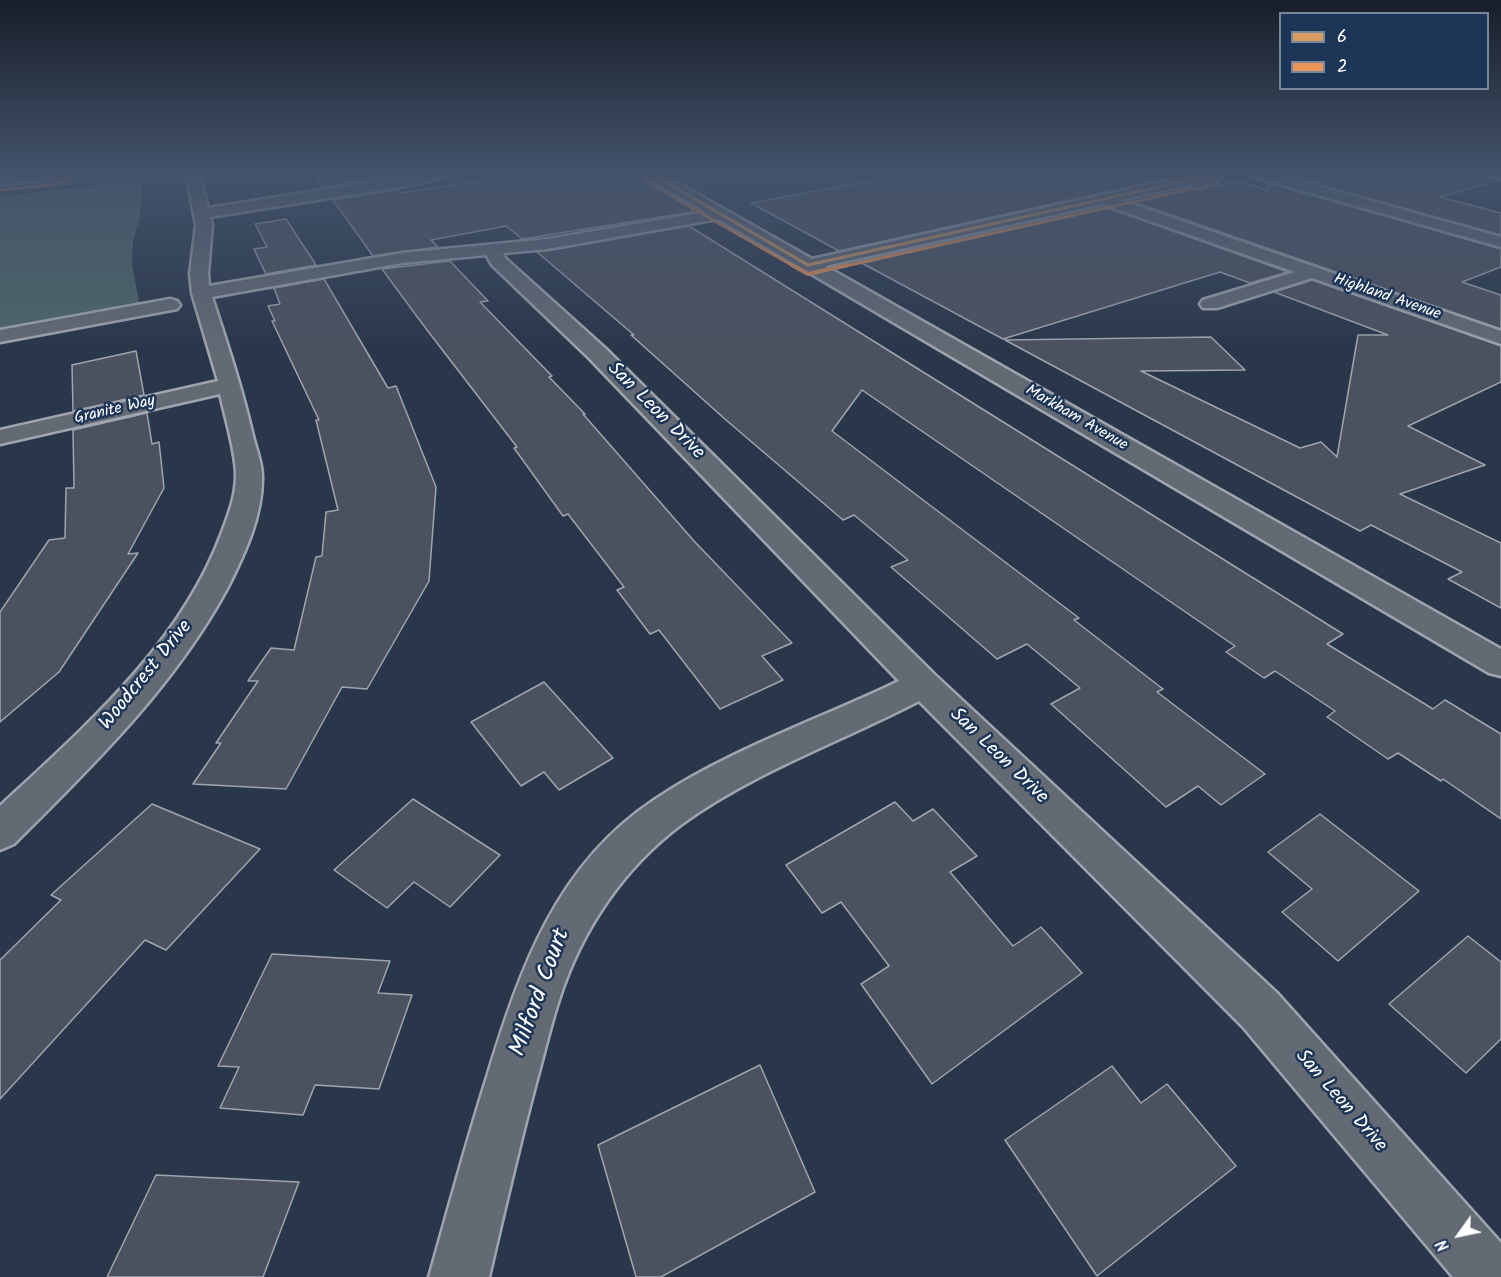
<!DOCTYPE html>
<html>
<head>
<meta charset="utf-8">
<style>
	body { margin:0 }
	#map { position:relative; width:1501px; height:1277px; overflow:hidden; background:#2a374a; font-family:Kalam,sans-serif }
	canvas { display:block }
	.legend { position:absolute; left:1279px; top:12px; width:210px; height:78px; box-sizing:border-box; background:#1d3557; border:2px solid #77869a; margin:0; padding:8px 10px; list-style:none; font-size:18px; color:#fff }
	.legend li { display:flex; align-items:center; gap:12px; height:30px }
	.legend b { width:30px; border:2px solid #77869a }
	.north { position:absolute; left:1429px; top:1205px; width:60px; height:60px; -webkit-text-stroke:4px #1d3557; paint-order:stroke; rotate:237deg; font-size:16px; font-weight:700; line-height:24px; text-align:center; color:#fff }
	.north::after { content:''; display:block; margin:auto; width:21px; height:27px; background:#fff; clip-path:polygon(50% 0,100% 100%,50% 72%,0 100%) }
</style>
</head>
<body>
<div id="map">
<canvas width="1501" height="1277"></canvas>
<ul class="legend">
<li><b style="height:8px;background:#d99c60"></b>6</li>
<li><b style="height:8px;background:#ea9459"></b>2</li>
</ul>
<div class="north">N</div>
</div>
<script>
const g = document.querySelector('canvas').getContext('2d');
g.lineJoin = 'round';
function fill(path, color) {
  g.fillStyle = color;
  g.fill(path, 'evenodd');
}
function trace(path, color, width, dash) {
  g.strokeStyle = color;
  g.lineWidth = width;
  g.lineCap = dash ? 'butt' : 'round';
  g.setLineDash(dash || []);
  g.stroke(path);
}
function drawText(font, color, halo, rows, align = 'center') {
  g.font = font + ' Kalam,sans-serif';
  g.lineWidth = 5;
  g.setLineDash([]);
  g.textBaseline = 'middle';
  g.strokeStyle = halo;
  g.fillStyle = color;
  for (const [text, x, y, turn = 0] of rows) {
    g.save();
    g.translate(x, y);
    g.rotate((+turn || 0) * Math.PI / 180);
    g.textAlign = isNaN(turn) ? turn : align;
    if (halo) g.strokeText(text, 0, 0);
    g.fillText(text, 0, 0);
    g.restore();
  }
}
fill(new Path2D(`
	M669,174h344l-252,51z`), '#30405f');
fill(new Path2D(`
	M142,179l-2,39 -7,23 -1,23 8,43 -140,26v-136z`), '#4d6768');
const building = new Path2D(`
	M314,174h67l4,4 -61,9z
	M524,174h119l3,5 45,27 1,6 -170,27 -16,-13 -75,14 7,7 -65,9 -40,-56 64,-10 3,3z
	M909,174h238l18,5 -326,72 -88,-48z
	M1281,174h206l2,9 -49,14 61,16v22z
	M1237,181l30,9 1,-7 233,66v18l-39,15 39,13v34l-373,-129 61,-13 11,3z
	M1102,206l186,66 -38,11 -30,-11 -217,67 -145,-78z
	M286,219l30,46 -50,9 -12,-25 13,-2 -12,-23z
	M689,226l654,408 -16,10 106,65 12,-9 56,34v85l-58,-40 -2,2 -43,-28 -10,6 -61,-42 8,-6 -60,-40 -11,7 -38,-26 9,-6 -373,-256 -30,41 247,187 -5,2 89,69 -6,3 108,82 -44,31 -23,-19 -32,21 -115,-103 29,-16 -53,-44 -30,15 -106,-92 17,-7 -54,-45 -11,5 -117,-100 -95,-85h3l-97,-83z
	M450,261l38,40 -8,1 72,74 -3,1 36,37h-2l111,127 98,102 -30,13 21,24 -63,29 -61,-79 -9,4 -33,-44 7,-3 -56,-73 -5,2 -49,-68 3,-1 -93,-121 -42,-57z
	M324,279l64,109 8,-2 40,101 -7,94 -62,108 -25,-2 -56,102 -93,-5 28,-41h-5l42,-62h-10l23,-33 23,2 22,-93 6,-1 4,-44 12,-2 -22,-90h3l-47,-99h3l-7,-15 12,-2 -6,-16z
	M1312,280l189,66v36l-93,44 77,39 -85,29 101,49v65l-53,-29 14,-7 -91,-47 -11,6 -355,-191 206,-3 34,33 -104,1 159,77 21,-6 16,15 21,-122h30l-114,-43z
	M136,351l8,44 -71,16 -1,-46z
	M147,413l5,31 7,-2 5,46 -36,66 10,-1 -79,119 -59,50v-110l49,-72 16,-2 1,-50h8l-1,-58z
	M544,682l69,76 -54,32 -15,-18 -23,14 -50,-64z
	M413,799l87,56 -50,52 -36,-25 -27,26 -53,-38z
	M895,802l18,19 20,-12 44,47 -27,16 63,74 28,-19 41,46 -150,111 -71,-100 28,-18 -48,-64 -19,11 -36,-48z
	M152,804l108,45 -94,101 -21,-10 -145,159v-139l61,-60 -10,-5z
	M1320,814l99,77 -81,70 -56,-49 30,-23 -44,-37z
	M1468,936l33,26v77l-35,34 -77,-69z
	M272,954l118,7 -12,32 34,2 -33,94 -64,-4 -12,30 -83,-7 19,-41 -21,-1z
	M760,1065l55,127 -154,85h-25l-38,-132z
	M1112,1066l29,37 26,-19 69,82 -139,110 -92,-136z
	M156,1175l143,7 -36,95h-156z`);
fill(building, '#4c515f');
trace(building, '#9fa5ae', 1.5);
const minor = new Path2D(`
	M30,174h45l-7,4 -68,7v-8z
	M186,174h14l8,34 215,-34h20l-2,3 -23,7 -208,33 2,8 -4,49 1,12 193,-33 146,-14 158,-27 -59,-35 -2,-3h17l150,85 387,-85h24l-2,3 -101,23 381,131v13l-189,-66 -95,30h-14l-3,-4 3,-4 92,-28 -193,-68 -277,62 676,383v27l-12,-3 -771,-454 -170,30 -45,4 2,5 100,90 330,327 342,318 224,250v34h-48l-210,-250 -324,-326c-79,41 -165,71 -237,123 -59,44 -101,107 -123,176 -9,27 -15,55 -23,83 -17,64 -32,129 -47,194h-60c19,-67 37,-134 58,-200 33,-108 69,-212 167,-277 76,-51 164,-80 245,-119l-310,-323 -97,-93 -6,-10 -84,8 -190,34c15,46 30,91 41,139 3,12 9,27 9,40 1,39 -17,77 -34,111 -54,100 -135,178 -214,257l-14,6v-44c85,-79 181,-162 222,-274 7,-18 14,-37 14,-57 0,-23 -11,-58 -16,-81l-220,50v-14l218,-49 -26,-88 -2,-19 6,-49z
	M1253,174h21l227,63v10l-246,-70z
	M1489,174h12v5l-10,-2z
	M170,299l7,2 3,4 -3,4 -177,33v-12z`);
trace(minor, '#9fa5ae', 5);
trace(new Path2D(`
	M96,179l39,-5`), '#6a727c', 1.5, [3, 2]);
fill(minor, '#636a74');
trace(new Path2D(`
	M652,174l156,91
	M808,265l408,-91`), '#d99c60', 3);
trace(new Path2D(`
	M647,182l148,85
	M1,190l68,-7
	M841,267l377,-84`), '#ea9459', 3);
trace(new Path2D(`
	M792,265l16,9 40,-9`), '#ea9459', 4);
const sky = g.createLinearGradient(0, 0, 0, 352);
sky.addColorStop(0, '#171e29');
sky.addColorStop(0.49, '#44536b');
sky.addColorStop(1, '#44536b00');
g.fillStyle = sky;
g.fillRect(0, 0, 1501, 352);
drawText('16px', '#fff', '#1d3557', [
	["Highland Avenue",1387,298,19],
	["Granite Way",115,411,-13],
	["Markham Avenue",1076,419,30]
]);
drawText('20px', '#fff', '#1d3557', [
	["San Leon Drive",655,412,45],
	["Woodcrest Drive",147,676,-51],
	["San Leon Drive",998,757,44],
	["San Leon Drive",1340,1102,49]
]);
drawText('24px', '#fff', '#1d3557', [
	["Milford Court",542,993,-70]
]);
</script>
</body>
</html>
